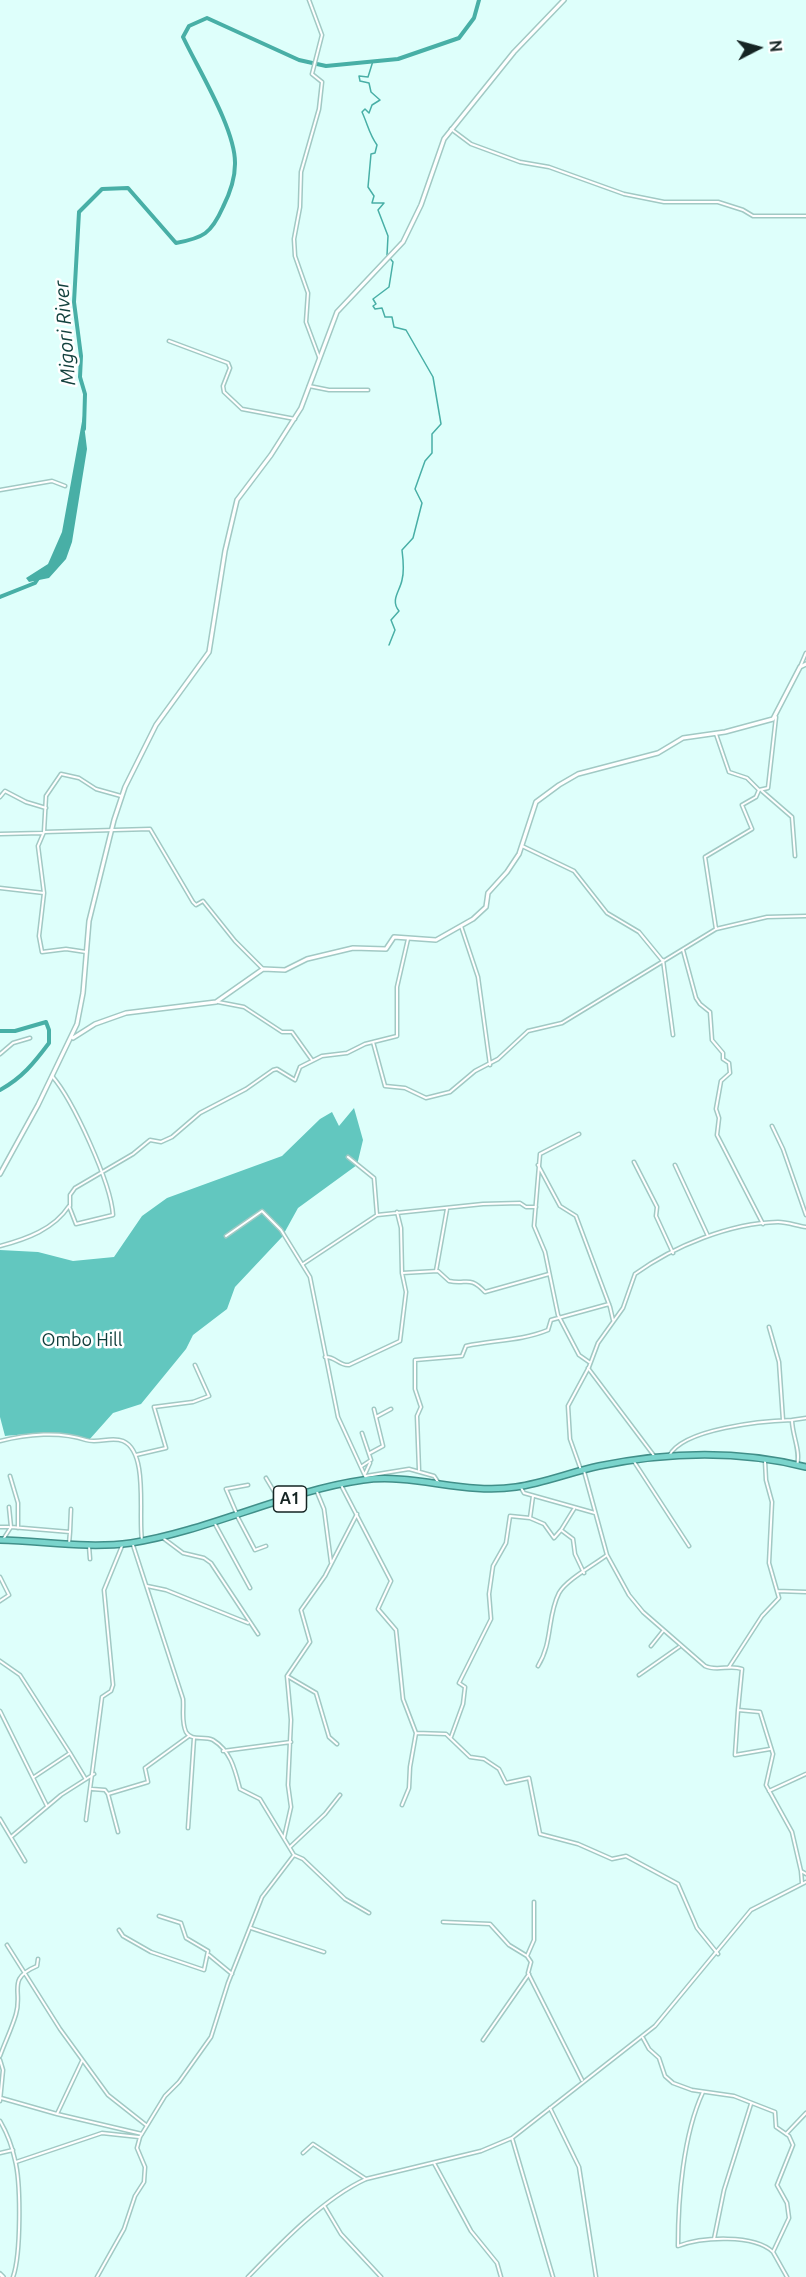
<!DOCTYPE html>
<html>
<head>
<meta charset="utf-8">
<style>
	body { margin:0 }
	#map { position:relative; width:806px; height:2277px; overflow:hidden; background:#defffb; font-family:Ubuntu,sans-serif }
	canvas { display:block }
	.north { position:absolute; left:728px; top:18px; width:60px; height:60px; -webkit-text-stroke:4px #fff; paint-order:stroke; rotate:84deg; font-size:16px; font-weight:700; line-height:24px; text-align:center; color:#152423 }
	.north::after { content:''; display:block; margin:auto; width:21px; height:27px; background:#152423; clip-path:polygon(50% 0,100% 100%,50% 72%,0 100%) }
</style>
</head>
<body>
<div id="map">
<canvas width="806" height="2277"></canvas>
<div class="north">N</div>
</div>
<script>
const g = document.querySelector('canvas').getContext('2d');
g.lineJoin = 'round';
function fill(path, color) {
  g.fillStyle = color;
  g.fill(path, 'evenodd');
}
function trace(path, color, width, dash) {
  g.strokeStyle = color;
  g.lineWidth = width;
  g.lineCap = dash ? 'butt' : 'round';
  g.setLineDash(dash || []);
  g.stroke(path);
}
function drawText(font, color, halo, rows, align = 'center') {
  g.font = font + ' Ubuntu,sans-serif';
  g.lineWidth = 5;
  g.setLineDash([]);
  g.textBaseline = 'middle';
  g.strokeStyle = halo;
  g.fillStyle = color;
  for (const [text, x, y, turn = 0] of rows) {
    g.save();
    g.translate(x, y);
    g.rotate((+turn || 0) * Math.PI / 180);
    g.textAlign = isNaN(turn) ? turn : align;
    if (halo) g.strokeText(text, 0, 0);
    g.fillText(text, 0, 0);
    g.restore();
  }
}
fill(new Path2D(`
	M354,1108l9,32 -6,25 -59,43 -16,29 -47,50 -8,22 -34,26 -7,14 -45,55 -28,9 -24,27c-21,-9 -61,-6 -84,-4l-5,-19v-167l38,2 35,9 41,-4 28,-41 25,-18 115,-42 38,-37 12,-7 7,14z`), '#62c7bf');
fill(new Path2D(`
	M83,416l4,33 -15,93 -6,17 -17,19 -20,4 -3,-4 22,-14 14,-32z`), '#48afa6');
trace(new Path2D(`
	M373,61l-5,16 -9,-1 1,5 9,2 2,9 9,8 -8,5 -3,8 -4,-4 -3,3c6,13 7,22 15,33l-2,8 -4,1 -3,33 6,9 -2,7h12l-6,7 10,26 -1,19 6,7 -4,25 -16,12 3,5 -3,2 2,3 7,-1 3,9h7l2,10 12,3 27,47 8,47 -9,10v19l-7,8 -10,28 7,14 -9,35 -11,12c1,8 2,23 0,30 -2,11 -12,20 -3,31l-8,9 4,10 -6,15`), '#48afa6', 1.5);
trace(new Path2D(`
	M84,429l1,-35 -5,-17 1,-21 -7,-54 5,-90 23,-23 26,-1 48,55c27,-5 35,-9 47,-36 7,-14 12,-28 12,-43 1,-34 -37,-95 -52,-127l6,-11 18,-8 92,42 27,6 72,-7 61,-21 15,-20 5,-18
	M0,597l35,-14 4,-6
	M0,1031h15l31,-9 3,8v13c-15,20 -27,35 -49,47`), '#48afa6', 4);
const minor = new Path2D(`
	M309,0l13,35 -10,39 10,8 -3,27 -18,63 -1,35 -6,32 1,17 13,37 -2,29 13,35
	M451,129l20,15 49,18 29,5 75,27 40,8h54l25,8 10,6h53
	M169,341l59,22 2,5 -7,18 1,6 18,17 53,10
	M309,386l20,4h39
	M0,490l52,-9 13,5
	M800,667l6,-14
	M716,734l13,38 18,6 12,12
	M762,791l30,26 3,39
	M0,797l5,-6 21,11 20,6
	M44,832l106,-3 43,73 3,3 7,-4 32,40 28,28
	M0,834l42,-1
	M522,846l52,25 33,42 32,19 23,28
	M0,888l44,5 -5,43 3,16 24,-3 20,3
	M44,893l-6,-47 6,-14 2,-36 15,-22 18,4 17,11 25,7
	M461,926l17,51 12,88
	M716,929l51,-12 39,-1
	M683,950l13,48 4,6 10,8 2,28 11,13v6l6,4 1,10 -9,8 -5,28 3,9 -2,17 46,89
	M663,960l10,75
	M218,1002l26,5 38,25h10l20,28
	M373,1042l12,44 20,2 21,10 24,-6 25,-21 23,-12 30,-28 34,-8 154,-94 -11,-72 47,-28 -10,-24 14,-8 3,-7 9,-2 8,-71
	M0,1054l13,-11 17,-5
	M772,1126l11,23 23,66
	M579,1134l-39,20 -6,72 11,26 13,63 21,40 10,7
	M634,1162l23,45 -1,9 17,37
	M538,1165l22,41 16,10 34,91 3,13
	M675,1165l33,71
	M70,1206v-11l5,-7 58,-34 17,-14 11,2 11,-5 28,-24 46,-24 27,-19 4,-1 18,11 5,-13 22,-11 25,-3 18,-9 32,-8v-49l11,-48
	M397,1212l4,16 1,45 36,-2 11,10c18,4 20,-6 36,11l64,-18
	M377,1215l106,-11 37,-1 6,4h10
	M226,1236l36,-25 19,19 29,47 28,140 28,61
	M0,1246c27,-7 54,-17 69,-40l7,18 37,-9c-2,-32 -40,-115 -61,-139
	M303,1264l74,-49 -3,-37 -26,-21
	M436,1271l11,-62
	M769,1327l10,35 4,58
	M325,1357c10,-1 14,9 24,8l51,-24 6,-49 -4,-19
	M588,1368l67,89
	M376,1417l15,-8
	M0,1441c27,-7 60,-10 86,-1 12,4 25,-4 37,1 26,11 15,75 19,99
	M370,1453l13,-7 -9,-37
	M136,1455l30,-7 -12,-41 39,-5 16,-6 -14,-31
	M669,1456c14,-28 95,-35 123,-36
	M633,1460l56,86
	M797,1465c4,-14 -5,-30 -5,-45l14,-2
	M362,1466l9,-6 -9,-27
	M419,1470l-2,-54 4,-9 -6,-18v-29l47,-4 4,-10c28,-6 55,-5 82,-16l3,-10 58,-16
	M581,1470l-11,-31 -2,-33 21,-39 9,-24 25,-35 12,-34c39,-28 95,-51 143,-52 10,0 19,4 28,5
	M584,1471l23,84 22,40 14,17 62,54c12,6 25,-2 37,3l-4,41 22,2 13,42 -7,31 26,47 9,39 5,3
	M365,1474l5,-11
	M10,1476l8,27v25
	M366,1476l43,-7 25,7 4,6
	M266,1478l9,15v8
	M341,1485l50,96 -13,28 18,21 7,69 13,34 -6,34 -1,21 -7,17
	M520,1486l4,7 71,20
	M317,1492l7,17 7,53
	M236,1512l-10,-23 22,-4
	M236,1514l19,36 11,-4
	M530,1518l14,6 10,14 7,-8 12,9 2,15 9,19
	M215,1524l35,64
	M0,1527h9
	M11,1527l59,5 1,-23
	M561,1530l13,-21
	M4,1538l7,-11 -2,-20
	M163,1538l20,15 21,5 7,5 47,71
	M69,1544l1,-12
	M89,1546l1,13
	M0,1577l9,18 -9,6
	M147,1586l19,4 82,33
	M777,1591l29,1
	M651,1646l12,-15
	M0,1661l20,14 50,78
	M538,1666c15,-24 9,-50 21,-73 7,-13 35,-28 48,-38
	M729,1667l33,-51 17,-18 -10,-35 3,-61 -6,-22 -1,-19
	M639,1675l40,-28
	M287,1676l29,17 13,44 8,7
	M738,1710l-3,45 35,-6
	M0,1711l47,95
	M416,1733l30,1 24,23 14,2 15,10 7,14 23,-5 11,56 38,10 34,15 14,-3 52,28 19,44 21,26
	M451,1737l12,-33 2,-17 -6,-4 32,-64 -2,-25 4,-28 13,-23 4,-27 20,2 3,-22
	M223,1751l68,-9
	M34,1777l36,-24 15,25
	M92,1789l13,1 3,4 40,-12 -3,-14 44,-32
	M769,1791l37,-17
	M108,1794l10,38
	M0,1819l25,42
	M86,1820l16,-123 9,-6 2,-6 -9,-95 18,-44
	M188,1828l6,-90
	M11,1837l50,-42 33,-21
	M284,1838l7,-31 -3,-22 3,-65 -4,-44 23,-34 -9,-32 24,-34 32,-62
	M290,1847l35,-33 15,-19
	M294,1855l9,4 42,40 24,14
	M801,1871l1,12
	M534,1902v38l-7,16 4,6 -3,11 54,107
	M443,1922l47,2 19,21 18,11
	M251,1928l73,24
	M119,1930l4,6 28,16 53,18 4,-19 -22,-13 -5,-15 -22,-7
	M7,1945l53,84 48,66 38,30
	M209,1955l23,19
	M643,2038l6,11 10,9 6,18 8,7 19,7 42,6 41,16 1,15 13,9 4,9 -16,40 10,18 2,15 -16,34 14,25
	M483,2040l46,-66
	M0,2056c5,-14 12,-28 16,-42 7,-23 -10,-35 21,-48l1,-7
	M0,2060l3,10 -3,31
	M703,2092c-20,43 -25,107 -25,154 24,-9 76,-12 95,6
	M1,2098l56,16 25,-53
	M550,2108l29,59 17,110
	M57,2114l85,20
	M0,2121c7,12 12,25 15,39 6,23 6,95 -2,117
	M786,2134l20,-21
	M512,2138l41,139
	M0,2153l13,-3
	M303,2153l10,-9 53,35
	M16,2162l86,-29 37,4
	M434,2163l37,68 26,32 4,14
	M325,2207l16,27 40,43
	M714,2239l10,-49 27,-86
	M97,2277l27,-48 11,-33 9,-14 1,-15 -8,-19 3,-11 25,-41 14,-14 32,-45 17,-54 34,-86 32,-42 -34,-56 -20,-10c-5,-19 -9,-38 -27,-49 -9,-5 -21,2 -27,-8 -5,-11 -2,-22 -3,-33l-51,-157
	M248,2277c32,-33 76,-79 118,-98l115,-28 31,-13 143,-112 96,-116 55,-28`);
const tertiary = new Path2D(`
	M73,1038l22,-14 31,-11 90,-11 47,-33 22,1 22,-11 46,-11 33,1 8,-12 42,3 37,-21 13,-12 2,-14 19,-21 12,-18 17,-52 23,-17 19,-11 80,-21 25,-15 42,-6 48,-13 27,-52 6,-3
	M0,1174l38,-69 39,-81 6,-31 6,-72 25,-101 11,-33 31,-62 53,-73 16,-101 12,-51 34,-45 30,-47 36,-96 66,-70 18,-37 23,-66 70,-87 50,-52
	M0,2274l3,3`);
const trunk = new Path2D(`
	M0,1540c44,1 87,9 131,3 77,-12 155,-52 232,-63 51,-7 101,15 153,7 28,-4 55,-15 83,-21 68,-14 140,-16 207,1`);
trace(minor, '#a1c9c4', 5);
trace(tertiary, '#a1c9c4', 6);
trace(trunk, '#418f89', 8);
trace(minor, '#fff', 2);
trace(tertiary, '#fff', 3);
trace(trunk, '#7ad4cc', 5);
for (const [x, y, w] of [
	[290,1499,33]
]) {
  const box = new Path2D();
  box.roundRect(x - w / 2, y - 13, w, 26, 4.5);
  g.fillStyle = '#fff';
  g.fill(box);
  trace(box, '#152423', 1.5);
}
drawText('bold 16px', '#152423', null, [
	["A1",290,1499]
]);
drawText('18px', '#0f3e3b', '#fff', [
	["Ombo Hill",82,1340]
]);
drawText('italic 20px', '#13423e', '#fff', [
	["Migori River",65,333,-94]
]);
</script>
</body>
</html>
